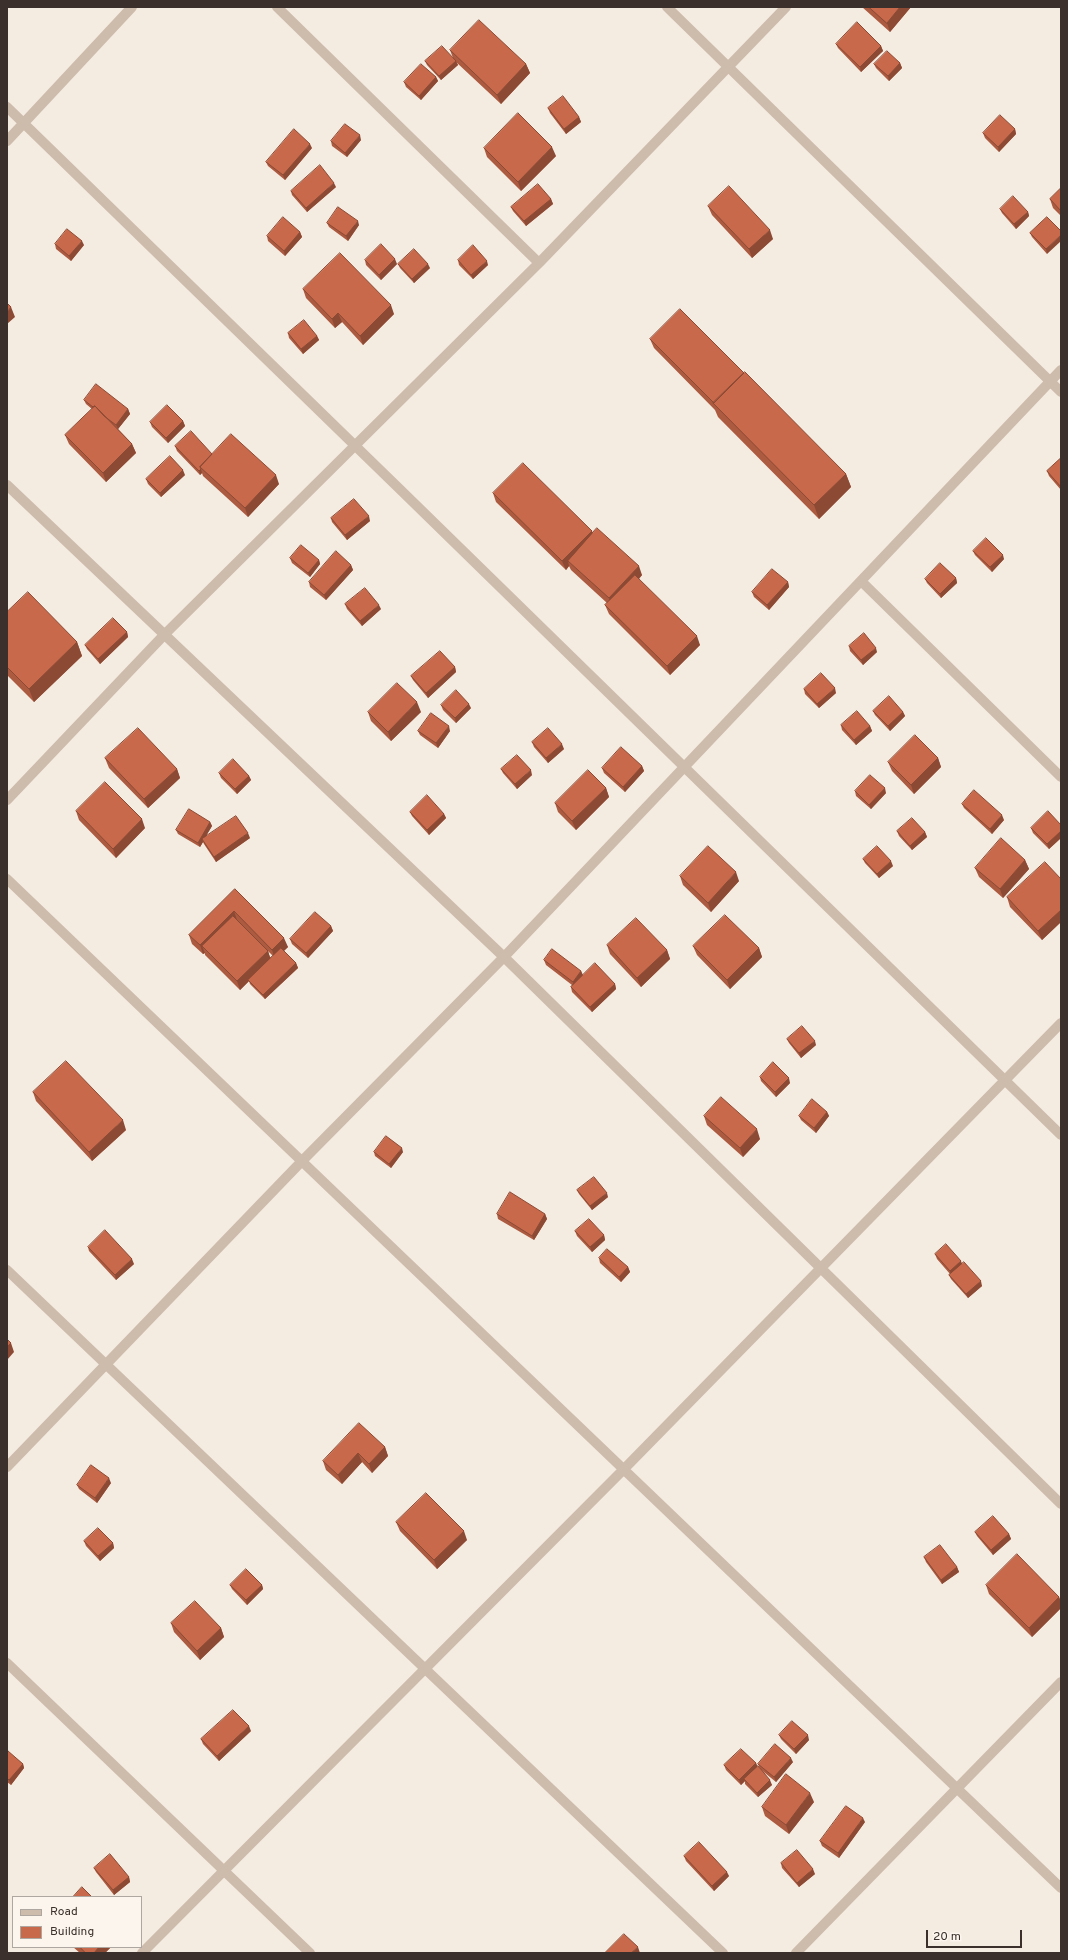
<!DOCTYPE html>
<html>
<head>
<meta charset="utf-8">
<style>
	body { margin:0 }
	#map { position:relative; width:1068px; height:1960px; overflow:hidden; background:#f4ebe1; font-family:Overpass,sans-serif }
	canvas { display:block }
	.frame { position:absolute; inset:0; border:8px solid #3b302b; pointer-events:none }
	.legend { position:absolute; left:12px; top:1896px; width:130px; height:52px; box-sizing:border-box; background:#fbf5ee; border:1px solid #aea6a0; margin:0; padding:5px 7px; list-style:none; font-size:12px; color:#3b302b }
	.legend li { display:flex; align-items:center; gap:8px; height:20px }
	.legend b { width:20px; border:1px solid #aea6a0 }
	.scale { position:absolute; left:926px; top:1930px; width:96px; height:18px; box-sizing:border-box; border:2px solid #3b302b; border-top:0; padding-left:5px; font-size:12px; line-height:14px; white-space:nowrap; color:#3b302b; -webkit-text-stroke:3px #fbf5ee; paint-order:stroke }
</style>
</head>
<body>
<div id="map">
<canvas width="1068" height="1960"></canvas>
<div class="frame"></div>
<ul class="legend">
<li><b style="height:5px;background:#cdbbac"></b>Road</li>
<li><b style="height:11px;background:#c8694b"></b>Building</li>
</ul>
<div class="scale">20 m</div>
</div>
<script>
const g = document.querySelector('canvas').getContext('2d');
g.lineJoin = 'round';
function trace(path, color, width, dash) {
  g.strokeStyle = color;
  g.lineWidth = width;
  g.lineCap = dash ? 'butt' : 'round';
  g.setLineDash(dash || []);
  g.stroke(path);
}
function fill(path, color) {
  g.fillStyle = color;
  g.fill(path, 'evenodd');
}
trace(new Path2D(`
	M277,7l262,256 247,-256
	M667,7l394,385
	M7,107c351,343 705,683 1054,1028
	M7,141l125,-134
	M7,485l497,472 557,547
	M861,581l200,196
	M7,800l157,-165 375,-372
	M7,879l1054,1009
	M7,1270l716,683
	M7,1467l295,-306 202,-204 557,-587
	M7,1663l303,290
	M142,1953l482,-484 437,-446
	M796,1953l265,-271`), '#cdbbac', 10);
fill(new Path2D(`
	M862,7h49l-21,25z
	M836,44l45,2 2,5 -22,21 -23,-24z
	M450,50l76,14 4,9 -29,31 -45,-42 2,3 -17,15 -14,-15 -2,-4 28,-3z
	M900,63l2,5 -13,13 -13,-13 -2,-4z
	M436,77l2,4 -17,19 -15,-13 -2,-5z
	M548,108l31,9 2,5 -15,12 -16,-21z
	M1015,129l1,5 -17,18 -14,-14 -2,-5z
	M361,140l-14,17 -15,-11 -1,-5z
	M312,148l-27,32 -17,-14 -2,-4z
	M484,148l72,8 -35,35 -34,-34z
	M336,187l-29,25 -15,-17 -1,-4z
	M1061,188v28l-8,-8 -3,-9z
	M551,199l2,5 -27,22 -13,-15 -2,-4z
	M708,206l65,33 -21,19 -40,-43z
	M1000,209l28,3 1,4 -13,13 -14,-16z
	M1047,217v37l-15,-17 -2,-4z
	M327,223l32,2 -11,16 -19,-14z
	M300,232l2,5 -17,19 -17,-15 -1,-5z
	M55,244l29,1 -13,16 -15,-12z
	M365,260l32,4 -16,16 -15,-15z
	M458,260l30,5 -15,14 -14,-14z
	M398,264l32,4 -16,15 -14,-15z
	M303,289l91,25 -31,31 -21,-23 -7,6 -29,-30z
	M288,333l29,3 2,4 -16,14 -14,-16z
	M650,339l196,135 5,13 -32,32 -101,-102 -3,-7 -61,-62z
	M84,400l44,9 2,5 -12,15 14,15 4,9 -30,29 -37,-38 -4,-9 27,-26 -6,-5z
	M183,421l2,5 -17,17 -16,-16 -2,-5z
	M175,446l37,8 67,30 -31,33 -45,-41 -1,-3 -2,2 -23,-24z
	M1061,458v32l-12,-14 -2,-5z
	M185,475l-24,22 -13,-13 -2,-5z
	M493,493l100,40 49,42 -3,4 61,66 -30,30 -61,-61 -4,-9 2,-2 -36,-33 -2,-4 -3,4 -70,-68z
	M331,518l39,3 -23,19 -15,-18z
	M973,551l31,8 -12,13 -17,-17z
	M290,558l29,2 1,4 -10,13 -18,-14z
	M351,565l2,5 -27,30 -16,-13 -1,-5z
	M956,578l1,5 -16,15 -14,-15 -2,-4z
	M788,582l1,5 -20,23 -15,-13 -2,-5z
	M345,604l36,5 -19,17 -15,-17z
	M7,612l70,30 5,14 -48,46 -27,-27z
	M127,632l1,5 -28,27 -13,-15 -2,-4z
	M849,646l28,6 -14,13 -13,-14z
	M455,667l1,5 -28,26 -15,-18 -2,-4z
	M804,689l32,4 -17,15 -14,-14z
	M441,705l30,3 -15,15 -13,-13z
	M873,711l30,1 2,4 -15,15 -15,-16z
	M368,712h53l-30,29 -20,-20z
	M841,725l29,1 2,5 -16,14 -14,-15z
	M418,731h32l-12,17 -18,-13z
	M532,742l32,7 -16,14 -14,-16z
	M105,758l72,11 3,9 -32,30 -39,-40z
	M938,758l3,9 -27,27 -22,-23 -4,-9z
	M642,766l2,5 -19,21 -21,-19 -2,-5z
	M501,769l31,6 -15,14 -14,-16z
	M219,773l30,3 2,4 -14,14 -16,-16z
	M606,788l3,9 -33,33 -18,-18 -3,-9z
	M855,791l31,2 -15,16 -15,-13z
	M962,804l42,16 -12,14 -28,-26z
	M76,811l69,17 -29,30 -37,-38z
	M410,812l34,2 2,4 -17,17 -17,-19z
	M210,822l2,4 -6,10 44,2 -34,24 -12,-18 -1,-2 -3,5 -22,-13 -2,-4z
	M1061,825v13l-12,11 -16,-16 -2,-5z
	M897,831l28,1 2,5 -15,13 -13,-14z
	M863,859l30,7 -14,12 -14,-15z
	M1025,860l4,9 -26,29 -24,-21 -4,-9z
	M680,876l59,5 -28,31 -28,-27z
	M1061,879v43l-19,18 -32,-33 -3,-10z
	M235,889l53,58 -4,4 12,12 2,5 -33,31 -15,-15 -1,-3 -9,9 -35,-35v-2l-2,1 -11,-10 -3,-9zM268,951l5,5 -3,2z
	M331,926l2,5 -25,27 -16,-14 -2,-5z
	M607,945l60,5 3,9 -29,28 -31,-33z
	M693,946l66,2 3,9 -32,32 -33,-34z
	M544,960l37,11 2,4 32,9 1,5 -24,23 -20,-20 -1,-5 1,-2 -26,-20z
	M787,1039l29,6 -15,13 -12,-15z
	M760,1077l30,6 -14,14 -15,-16z
	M33,1092l93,38 -34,31 -56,-60z
	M827,1112l2,4 -13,17 -15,-13 -2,-4z
	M704,1116l56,23 -17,18 -36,-32z
	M374,1152h29l-12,16 -16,-12z
	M577,1190l31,7 -16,13 -13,-16z
	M497,1214h48l2,5 -13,21 -36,-21z
	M575,1231l29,4 1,5 -13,12 -15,-16z
	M88,1247l46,17 -18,16 -27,-29z
	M935,1254l27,10 20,22 -14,12 -17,-19 -2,-4 1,-1 -13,-15z
	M599,1258l29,9 2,5 -9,10 -21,-19z
	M385,1447l3,9 -16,17 -10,-11 -20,22 -16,-14 -3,-9z
	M111,1483l-14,20 -18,-14 -2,-4z
	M396,1522l71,18 -30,29 -37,-38z
	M975,1532l34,2 2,5 -18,16 -16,-19z
	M84,1541l29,2 1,5 -14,13 -14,-15z
	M924,1557l33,10 2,5 -17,12 -16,-22z
	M230,1585h32l1,4 -16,16 -15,-16z
	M986,1585l73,12 2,5v6l-29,29 -43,-43z
	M171,1623l50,5 3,9 -24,23 -26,-28z
	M251,1731l-32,30 -16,-17 -2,-5z
	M779,1735l30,5 -13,14 -15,-15z
	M7,1752l16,12 1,4 -13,17 -4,-3z
	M793,1762l-17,20 -16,-13 -2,-5z
	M756,1763l1,3 15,19 -14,12 -13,-13v-3l-4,4 -15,-15 -2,-5z
	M814,1802l-25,32 -24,-18 -3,-9z
	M865,1822l-26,36 -17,-12 -2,-5z
	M684,1856l45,20 -15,15 -28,-30z
	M781,1863l34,11 -16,13 -17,-19z
	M94,1868l35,9 1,5 -16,13 -18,-23z
	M73,1947h38l-6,6h-25z`), '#ac5a40');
fill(new Path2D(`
	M900,7h11l-21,25 -3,-9z
	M881,46l2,5 -22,21 -1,-5z
	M456,61l2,4 -17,15 -2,-4z
	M900,63l2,5 -13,13 -1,-5z
	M526,64l4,9 -29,31 -4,-9z
	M436,77l2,4 -17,19 -2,-4z
	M579,117l2,5 -15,12 -2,-5z
	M1015,129l1,5 -17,18 -1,-5z
	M360,135l1,5 -14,17 -2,-4z
	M310,144l2,4 -27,32 -2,-5z
	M552,147l4,9 -35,35 -3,-9z
	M334,183l2,4 -29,25 -1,-4z
	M551,199l2,5 -27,22 -2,-5z
	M1028,212l1,4 -13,13 -2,-5z
	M358,221l1,4 -11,16 -2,-5z
	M770,230l3,9 -21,19 -3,-9z
	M300,232l2,5 -17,19 -1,-5z
	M1061,235v6l-14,13 -1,-5z
	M82,241l2,4 -13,16 -2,-5z
	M395,259l2,5 -16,16 -2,-5z
	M487,261l1,4 -15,14 -2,-4z
	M428,264l2,4 -16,15 -2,-4z
	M391,305l3,9 -31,31 -3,-9z
	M11,307l4,10 -8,7v-12z
	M338,313l4,9 -7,6 -3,-9z
	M317,336l2,4 -16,14 -2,-5z
	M128,409l2,5 -12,15 -2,-4z
	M183,421l2,5 -17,17 -2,-5z
	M132,444l4,9 -30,29 -3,-9z
	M201,469l1,4 -2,2 -1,-4z
	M183,470l2,5 -24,22 -1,-4z
	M846,474l5,13 -32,32 -5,-14z
	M276,475l3,9 -31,33 -3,-9z
	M369,516l1,5 -23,19 -2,-5z
	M592,531l3,9 -27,21 1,5 -3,4 -4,-9z
	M1003,555l1,4 -12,13 -2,-5z
	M319,560l1,4 -10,13 -2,-4z
	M351,565l2,5 -27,30 -2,-5z
	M639,566l3,9 -30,33 -3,-10z
	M956,578l1,5 -16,15 -1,-4z
	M788,582l1,5 -20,23 -2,-5z
	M379,605l2,4 -19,17 -2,-5z
	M127,632l1,5 -28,27 -2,-5z
	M697,636l3,9 -30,30 -3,-9z
	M77,642l5,14 -48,46 -5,-13z
	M876,648l1,4 -14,13 -2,-5z
	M455,667l1,5 -28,26 -2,-5z
	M835,688l1,5 -17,15 -2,-4z
	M417,702l4,10 -30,29 -3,-9z
	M469,704l2,4 -15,15 -1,-5z
	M903,712l2,4 -15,15 -2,-5z
	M449,726l1,5 -12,17 -2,-5z
	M870,726l2,5 -16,14 -2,-5z
	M562,744l2,5 -16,14 -2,-5z
	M938,758l3,9 -27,27 -3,-9z
	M642,766l2,5 -19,21 -2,-5z
	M177,769l3,9 -32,30 -4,-9z
	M531,770l1,5 -15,14 -2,-5z
	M249,776l2,4 -14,14 -2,-5z
	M606,788l3,9 -33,33 -4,-9z
	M885,788l1,5 -15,16 -2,-4z
	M444,814l2,4 -17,17 -2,-5z
	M1002,815l2,5 -12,14 -2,-5z
	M142,819l3,9 -29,30 -3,-9z
	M210,822l2,4 -9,15 -1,-2 1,3 -3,5 -2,-4z
	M1061,831v7l-12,11 -2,-5z
	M925,832l2,5 -15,13 -2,-4z
	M248,833l2,5 -34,24 -2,-5z
	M1025,860l4,9 -26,29 -3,-9z
	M891,861l2,5 -14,12 -2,-4z
	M736,872l3,9 -28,31 -3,-9z
	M1061,910v12l-19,18 -4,-9z
	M234,911l3,9 -35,26 3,7 -2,1 -3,-9z
	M331,926l2,5 -25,27 -2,-5z
	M284,938l4,9 -13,12 -3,-9z
	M759,948l3,9 -32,32 -3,-9z
	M667,950l3,9 -29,28 -4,-9z
	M268,951l3,9 -23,20 1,1 -9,9 -3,-9z
	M296,963l2,5 -33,31 -2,-4z
	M581,971l2,5 -9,11 -1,-5z
	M615,984l1,5 -24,23 -2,-5z
	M815,1041l1,4 -15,13 -2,-5z
	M789,1078l1,5 -14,14 -1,-5z
	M827,1112l2,4 -13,17 -2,-5z
	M123,1120l3,10 -34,31 -3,-9z
	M757,1129l3,10 -17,18 -3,-9z
	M402,1148l1,4 -12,16 -2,-4z
	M607,1193l1,4 -16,13 -2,-4z
	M545,1214l2,5 -13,21 -2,-4z
	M604,1235l1,5 -13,12 -2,-5z
	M132,1259l2,5 -18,16 -1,-5z
	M961,1261l2,5 -12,9 -1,-4z
	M628,1267l2,5 -9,10 -2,-5z
	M981,1281l1,5 -14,12 -2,-4z
	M11,1343l3,9 -7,8v-13z
	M385,1447l3,9 -16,17 -3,-9z
	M358,1453l4,9 -20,22 -4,-9z
	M109,1478l2,5 -14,20 -2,-5z
	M464,1531l3,9 -30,29 -3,-9z
	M1009,1534l2,5 -18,16 -2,-5z
	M113,1543l1,5 -14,13 -2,-5z
	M957,1567l2,5 -17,12 -1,-4z
	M262,1585l1,4 -16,16 -1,-5z
	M1059,1597l2,5v6l-29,29 -3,-9z
	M221,1628l3,9 -24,23 -3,-9z
	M249,1726l2,5 -32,30 -2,-5z
	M808,1735l1,5 -13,14 -2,-5z
	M791,1758l2,4 -17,20 -2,-5z
	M756,1763l2,5 -14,11 1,2 -4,4 -2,-5z
	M23,1764l1,4 -13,17 -2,-5z
	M770,1780l2,5 -14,12 -1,-4z
	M810,1793l4,9 -25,32 -3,-9z
	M863,1818l2,4 -26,36 -1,-5z
	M813,1869l2,5 -16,13 -2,-4z
	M727,1872l2,4 -15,15 -2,-5z
	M129,1877l1,5 -16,13 -1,-5z
	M99,1947h12l-6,6h-11z
	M638,1947l2,6h-9z`), '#8c4a34');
const building = new Path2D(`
	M869,7h31l-13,16z
	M479,20l47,44 -29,31 -47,-45z
	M857,22l24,24 -21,21 -24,-23z
	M442,46l14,15 -17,15 -14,-15z
	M887,51l13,12 -12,13 -14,-12z
	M421,64l15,13 -17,19 -15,-14z
	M563,96l16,21 -15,12 -16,-21z
	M518,113l34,34 -34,35 -34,-34z
	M1000,115l15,14 -17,18 -15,-14z
	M345,124l15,11 -15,18 -14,-12z
	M294,129l16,15 -27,31 -17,-13z
	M320,165l14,18 -28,25 -15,-17z
	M538,184l13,15 -27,22 -13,-14z
	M729,186l41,44 -21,19 -41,-43z
	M1061,188v23l-11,-12z
	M1013,196l15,16 -14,12 -14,-15z
	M338,207l20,14 -12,15 -19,-13z
	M283,217l17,15 -16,19 -17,-15z
	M1047,217l14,14v4l-15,14 -16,-16z
	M67,229l15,12 -13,15 -14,-12z
	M381,244l14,15 -16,16 -14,-15z
	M473,245l14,16 -16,14 -13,-15z
	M414,249l14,15 -16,15 -14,-15z
	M340,253l51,52 -31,31 -22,-23 -6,6 -29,-30z
	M7,303l4,4 -4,5z
	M680,309l64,64 -30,30 -64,-64z
	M304,320l13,16 -16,13 -13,-16z
	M745,372l101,102 -32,31 -101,-102z
	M96,384l32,25 -12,16 -12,-9 -9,-10 -2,1 -9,-7z
	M167,405l16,16 -17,17 -16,-16z
	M95,406l37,38 -29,29 -38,-38z
	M191,431l21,23 -12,13 1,2 -2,2 -24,-25z
	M231,434l45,41 -31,33 -45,-41z
	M170,456l13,14 -23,23 -14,-14z
	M1061,458v29l-14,-16z
	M523,463l69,68 -30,30 -69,-68z
	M354,499l15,17 -24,19 -14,-17z
	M597,528l42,38 -30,32 -41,-37z
	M986,538l17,17 -13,12 -17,-16z
	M301,545l18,15 -11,13 -18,-15z
	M336,551l15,14 -27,30 -15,-13z
	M940,563l16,15 -16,16 -15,-15z
	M772,569l16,13 -21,23 -15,-13z
	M635,575l62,61 -30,30 -62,-61z
	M365,588l14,17 -19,16 -15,-17z
	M28,592l49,50 -48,47 -22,-22v-55z
	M113,618l14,14 -29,27 -13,-14z
	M864,633l12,15 -15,12 -12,-14z
	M440,651l15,16 -29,26 -15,-17z
	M821,673l14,15 -18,16 -13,-15z
	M397,683l20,19 -29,30 -20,-20z
	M456,690l13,14 -14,14 -14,-13z
	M889,696l14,16 -15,14 -15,-15z
	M857,711l13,15 -16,14 -13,-15z
	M431,713l18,13 -13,17 -18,-12z
	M138,728l39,41 -33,30 -39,-41z
	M548,728l14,16 -16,14 -14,-16z
	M915,735l23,23 -27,27 -23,-23z
	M621,747l21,19 -19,21 -21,-19z
	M517,755l14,15 -16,14 -14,-15z
	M233,759l16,17 -14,13 -16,-16z
	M588,770l18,18 -34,33 -17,-18z
	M870,775l15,13 -16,17 -14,-14z
	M105,782l37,37 -29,30 -37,-38z
	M974,790l28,25 -12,14 -28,-25z
	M427,795l17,19 -17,16 -17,-18z
	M189,809l21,13 -12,21 -22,-13z
	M1048,811l13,14v6l-14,13 -16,-16z
	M236,816l12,17 -34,24 -12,-18z
	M912,818l13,14 -15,14 -13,-15z
	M1001,838l24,22 -25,29 -25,-21z
	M708,846l28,26 -28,31 -28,-27z
	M877,846l14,15 -14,13 -14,-15z
	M1045,862l16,17v31l-23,21 -31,-34z
	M235,889l49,49 -12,12 -38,-39 -34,34 -11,-10z
	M315,912l16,14 -25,27 -16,-14z
	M725,915l34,33 -32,32 -34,-34z
	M233,916l35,35 -31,30 -35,-35z
	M636,918l31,32 -30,28 -30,-33z
	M281,948l15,15 -33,32 -15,-15z
	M552,949l29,22 -8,11 -29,-22z
	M595,963l20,21 -25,23 -19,-20z
	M802,1026l13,15 -16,12 -12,-14z
	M66,1061l57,59 -34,32 -56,-60z
	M773,1062l16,16 -14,14 -15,-15z
	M721,1097l36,32 -17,19 -36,-32z
	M812,1099l15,13 -13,16 -15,-12z
	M386,1136l16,12 -13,16 -15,-12z
	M594,1177l13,16 -17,13 -13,-16z
	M510,1192l35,22 -13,22 -35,-22z
	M589,1219l15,16 -14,12 -15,-16z
	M105,1230l27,29 -17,16 -27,-28z
	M946,1244l15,17 -11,10 -15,-17z
	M607,1249l21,18 -9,10 -20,-19z
	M964,1262l17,19 -15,13 -17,-19z
	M7,1339l4,4 -4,4z
	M359,1423l26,24 -16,17 -11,-11 -20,22 -15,-14z
	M91,1465l18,13 -14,20 -18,-13z
	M426,1493l38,38 -30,29 -38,-38z
	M993,1516l16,18 -18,16 -16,-18z
	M98,1528l15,15 -15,13 -14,-15z
	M940,1545l17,22 -16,13 -17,-23z
	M1017,1554l42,43 -30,31 -43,-43z
	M246,1569l16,16 -16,15 -16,-15z
	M195,1601l26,27 -24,23 -26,-28z
	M233,1710l16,16 -32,30 -16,-17z
	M792,1721l16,14 -14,14 -15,-14z
	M775,1744l16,14 -17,19 -16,-13z
	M741,1749l15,14 -17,17 -15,-15z
	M8,1751l15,13 -14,16 -2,-2v-26z
	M758,1766l12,14 -13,13 -13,-14z
	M786,1774l24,19 -24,32 -24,-18z
	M846,1806l17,12 -25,35 -18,-12z
	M699,1842l28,30 -15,14 -28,-30z
	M797,1850l16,19 -16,14 -16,-20z
	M110,1854l19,23 -16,13 -19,-22z
	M82,1887l10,10h-19z
	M624,1934l14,13 -7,6h-26z
	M80,1947h19l-5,6h-8z`);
fill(building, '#c8694b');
trace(building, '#8c4a34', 1);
</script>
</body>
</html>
